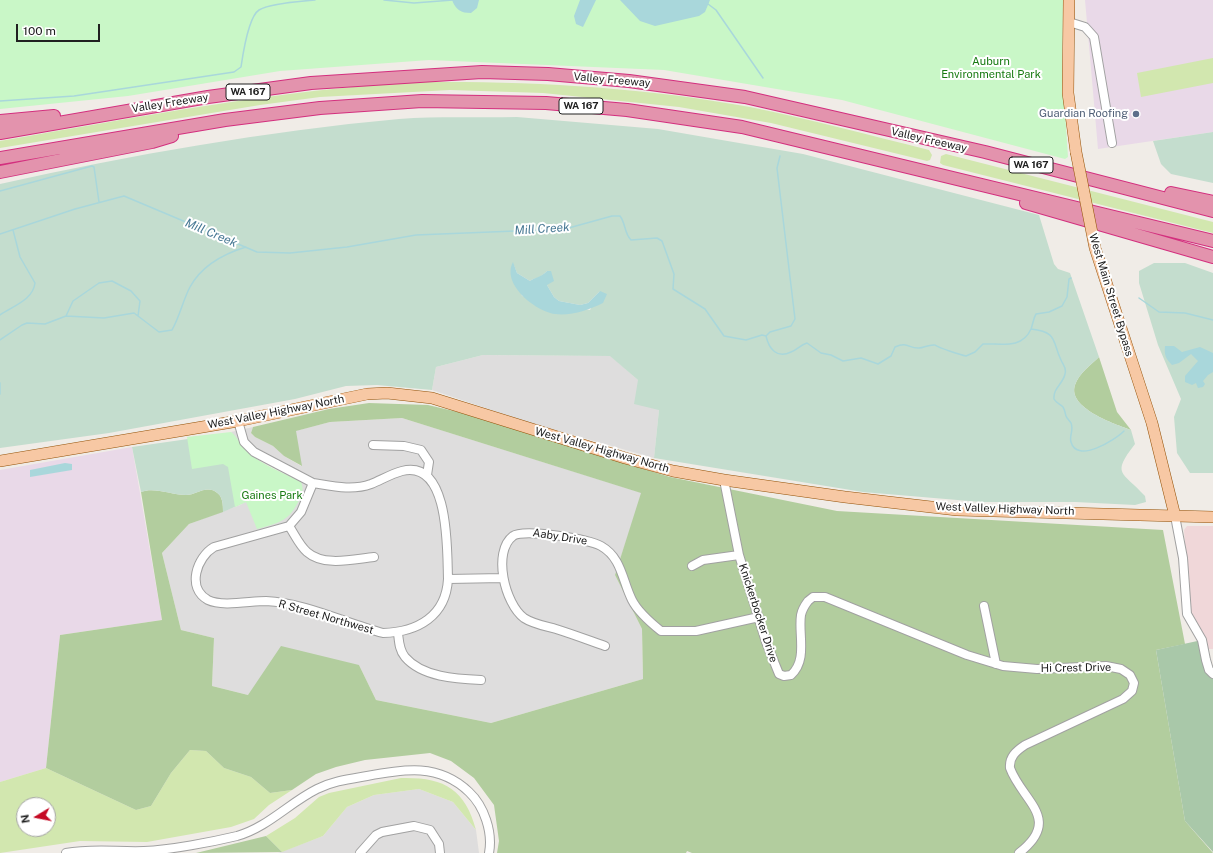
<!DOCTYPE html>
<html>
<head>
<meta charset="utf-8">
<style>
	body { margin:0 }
	#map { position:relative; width:1213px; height:853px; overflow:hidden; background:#f0ece7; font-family:"Public Sans",sans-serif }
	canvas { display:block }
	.north { position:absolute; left:16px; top:797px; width:40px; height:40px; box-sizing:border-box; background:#fff; border:1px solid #a6a6a6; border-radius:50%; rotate:260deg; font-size:11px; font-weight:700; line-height:16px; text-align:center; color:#202020 }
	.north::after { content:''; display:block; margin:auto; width:14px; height:18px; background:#c50a24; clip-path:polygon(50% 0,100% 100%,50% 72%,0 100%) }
	.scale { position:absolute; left:16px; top:24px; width:84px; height:18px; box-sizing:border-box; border:2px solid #202020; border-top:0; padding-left:5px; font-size:12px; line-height:14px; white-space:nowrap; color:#202020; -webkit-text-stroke:3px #fff; paint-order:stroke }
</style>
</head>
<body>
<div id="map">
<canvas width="1213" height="853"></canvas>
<div class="north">N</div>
<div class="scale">100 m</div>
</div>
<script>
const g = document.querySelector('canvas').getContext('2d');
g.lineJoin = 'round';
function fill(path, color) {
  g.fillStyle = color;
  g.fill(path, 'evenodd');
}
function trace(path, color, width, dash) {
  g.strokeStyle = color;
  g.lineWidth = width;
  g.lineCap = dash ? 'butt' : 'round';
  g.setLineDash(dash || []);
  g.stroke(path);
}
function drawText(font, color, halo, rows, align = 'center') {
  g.font = font + ' "Public Sans",sans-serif';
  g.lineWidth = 4;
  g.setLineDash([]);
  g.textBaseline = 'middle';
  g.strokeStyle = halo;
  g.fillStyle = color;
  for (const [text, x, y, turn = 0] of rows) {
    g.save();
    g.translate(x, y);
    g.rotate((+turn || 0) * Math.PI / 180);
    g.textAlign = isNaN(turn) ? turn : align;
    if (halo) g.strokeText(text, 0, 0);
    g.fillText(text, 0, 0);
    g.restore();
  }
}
fill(new Path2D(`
	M483,355l128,1 27,24 21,30 -5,48 -127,-36 -95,-32 4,-23z
	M402,418l240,75 -27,82 27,54 1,50 -152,44 -115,-23 -17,-35 -111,30 -36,-9 2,-48 -33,-8 -19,-77 27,-29 51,-19 53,-28 -41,-21 -12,-10 -9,-14 22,-5 -2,6 4,4 18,9 11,10 17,10 -6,-35 35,-9z
	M419,789l34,13 23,28 3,23h-201l45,-17 24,-29 27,-12z`), '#dedddd');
fill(new Path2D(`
	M1187,526h26v123h-5l-18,-36 -6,-83z`), '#f0d7d9');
fill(new Path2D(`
	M1085,0h128v132l-115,17z
	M132,447l30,173 -102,15 -14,133 -46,14v-312z`), '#e9d9e8');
fill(new Path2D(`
	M1213,58v25l-72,14 -4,-24z
	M422,82c110,-1 219,5 328,25 60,12 119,28 179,43l3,5 -2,5 -3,1 -156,-38 -92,-16 -136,-14 -93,-3 -130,7 -60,8 -260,43v-7c140,-24 280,-52 422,-59z
	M946,154l267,68v11l-270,-68 -3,-2 1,-7z
	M190,750l16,1 18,17 27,9 19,16 22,-3 -23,15 -15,14 -23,8 -84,15 -67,-1 -80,12v-71l46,-14 90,42 15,-4 20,-33zM24,805h24v24h-24z
	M401,778c42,-1 64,10 75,52l-23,-28 -34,-13 -45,6 -27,12 -24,29 -41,16 -16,-16 29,-18 24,-21 10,-4z`), '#d2e7af');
fill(new Path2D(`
	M1099,357l18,55 14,18c-16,-6 -64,-22 -56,-45 4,-12 16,-20 24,-28z
	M369,403l59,2 34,8 208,64 167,34 326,19 22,114 -29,6 29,171 28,32h-521l-5,-2 -1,2h-189l2,-12 -5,-36 -20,-27 -23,-17 -21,-8 -65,7 -29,7 -20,7 -24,16 -22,3 -19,-16 -27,-9 -18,-17 -16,-1 -19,23 -20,33 -15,4 -90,-42 14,-133 102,-15 -21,-128c14,-5 30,3 45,3 10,0 20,-10 30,-3 7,4 7,13 7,20l-34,12 -27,29 19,77 33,8 -2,48 36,9 33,-49 78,19 17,35 115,23 152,-44 -1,-50 -27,-54 26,-82 -239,-75 -72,4 -34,9 6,35 -18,-10 -11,-10 -18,-9 -4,-4 2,-6 76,-18z
	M266,836l16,16 -86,1z`), '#b2cd9e');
fill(new Path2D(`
	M517,117l141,12 145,25 236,61 15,49 4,5 12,4 29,84c-8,8 -20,16 -24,28 -8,23 40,39 56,45l4,14c-24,31 -13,27 10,52l1,6 -11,3 -60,-3h-94l-118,-10 -209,-34 5,-48 -25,-6 4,-24 -28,-24 -127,-1 -47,12 -4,23 -55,-5 -31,1 -51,13 -186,34 -109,15v-264c132,-29 265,-53 399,-65 39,-3 79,-1 118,-2zM513,263l4,10 13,8 3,-2 6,-1 8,-7v14l7,12 5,4 21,4 8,-2 12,-12 -10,19 -68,-14z
	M1213,132v51l-42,-9 -10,-10 -8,-23z
	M1154,263h31l28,10v200h-23l-13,-20 -3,-36 7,-18 -23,-54 -19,-62v-12z
	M222,436l24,66 -23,10c0,-7 0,-16 -7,-20 -10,-7 -20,3 -30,3 -15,0 -31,-8 -45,-3l-9,-45 56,-8z`), '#c4ddce');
fill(new Path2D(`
	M1202,640l11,34v178l-28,-31 -29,-171z`), '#a9c8a9');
fill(new Path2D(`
	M0,0h1063l-1,66 6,91 -3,2 -223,-59 -178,-30 -235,-10 -149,11 -152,25 -128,13z
	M231,432c7,5 10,15 18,21 15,13 35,20 52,29 3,7 1,12 -2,18 -10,22 -21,23 -42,29l-11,-27 -11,5 -7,-40 -5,-3 -31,5 -5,-32z`), '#c9f7c7');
fill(new Path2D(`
	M452,0h27l-2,8 -6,5c-10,0 -15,-3 -19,-13z
	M580,0h16l-13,27 -7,-3 -2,-8z
	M620,0h90l-5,12 -6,4 -44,10 -15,-5z
	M513,262l4,11 13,8c5,-4 10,-3 17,-10h4l3,10 -7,4 7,12 5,4 21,4 8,-2 12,-12 7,3 -4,9c-14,7 -32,13 -48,11 -20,-3 -54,-30 -42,-52z
	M1165,346h9l8,6 18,-5 13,6v19l-5,3 -5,6 2,3 -2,3 -5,1 -2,-5 -4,2 -7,-3v-6l13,-15 -7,-7 -12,9 -7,2c-6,-6 -8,-10 -7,-19z
	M65,463l7,1v6l-42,7v-7z`), '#a9d7db');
trace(new Path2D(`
	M384,0l30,3 39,-3
	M708,4l8,6 47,68
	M0,101l74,-5 160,-24 7,-5c2,-13 7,-50 18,-57 10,-6 43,-9 56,-10
	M0,191l92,-25 2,1 5,35
	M0,234l75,-25 49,-13 133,56 33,1 57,-6 69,-12 149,-6 47,-13h8c6,8 4,17 11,24l26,-2 5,3 12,33 -1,15 32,20 19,27 22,4 16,-5 4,1c3,13 11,23 25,16 6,-2 9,-7 16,-9l14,10 10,2 12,6 18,-3 17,6 13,-8 4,-9c13,-6 14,2 24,1 5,0 10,-4 16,-3 4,3 26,10 31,11l9,-4 8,-8c16,-1 39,6 48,-15 2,-5 2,-10 5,-15l13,-2 13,-6 5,-9 2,-18 2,-1
	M1139,298l20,14 26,1 28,7
	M0,315c13,-9 33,-15 35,-32l-15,-26 -7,-27
	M66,316l7,-15 26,-18 13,-2 19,10 9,10 -2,15
	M1031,329c27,3 21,12 30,31 2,5 6,8 4,14 -2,10 -12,14 -11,25 2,4 6,5 9,8 2,3 2,6 3,9 1,3 4,5 5,7 3,7 -2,13 0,19 6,22 44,-2 53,-11
	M766,336l4,-4 21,-6 4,-7 -18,-151 3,-12
	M0,340l22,-15 5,-2 18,1 21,-8 38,2 30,-5 25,19 13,-2c8,-14 11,-30 18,-43 12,-22 33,-33 56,-40
	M0,383v11`), '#a9d7db', 1.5);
const minor = new Path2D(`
	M1069,22l16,5 9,10 18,106
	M238,421l6,21 10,10 59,31
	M373,445l31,1 17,4 8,12 -2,13
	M724,480l15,75 27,87 13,32 5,2 7,-1c17,-15 7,-41 10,-60 1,-5 4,-10 7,-14l5,-4h12l142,58 36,11 34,3 69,-3 15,3 9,6 4,8 -2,8 -9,8 -98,46c-9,6 -16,12 -15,23 12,33 53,51 9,85
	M1175,516l8,42 4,56 15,26 4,20 3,10 4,4
	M289,526c6,9 10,19 18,26 17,15 47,7 67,5
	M692,566l11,-6 36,-5
	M448,579c-1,-29 2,-120 -46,-108 -11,3 -21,9 -31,13 -19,7 -39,2 -58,-1l-12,29 -12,14 -75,21c-17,10 -28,41 -6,53 14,7 42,1 58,1 40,2 79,22 117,32 35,-1 63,-17 65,-54l55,-1
	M984,606l12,58
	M398,633c1,8 1,17 7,24 17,20 51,22 76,23
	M605,646c-17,-6 -33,-12 -49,-17 -11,-3 -23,-5 -32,-11 -19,-14 -32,-66 -11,-82 10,-8 76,3 88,10 21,12 21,34 31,54 6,12 19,23 29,31h35l63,-14
	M66,853c26,-5 52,-1 78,-2 26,-1 68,-9 93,-15 31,-9 52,-33 80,-47 16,-8 33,-10 50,-13 37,-7 72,-13 102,16 15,14 24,40 20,61
	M360,853l16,-18 6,-3 32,-6 16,4 9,14 1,9`);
const major = new Path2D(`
	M1069,0l-1,93 8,59
	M1095,248l57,175 23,93
	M0,461l238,-40 129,-27 20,-1 45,5 193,60 48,13 51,9 121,17 112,13 256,7`);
const highway = new Path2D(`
	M0,121l54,-5
	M0,133l208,-36 103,-14 171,-11 66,2 81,7 116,16 240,55 228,59
	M0,158l225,-38 95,-12 102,-7 124,2 81,7 115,17 471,114
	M0,172l152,-30 20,-6
	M1171,193l42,9
	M1026,203l187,54`);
trace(minor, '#a1a1a1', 10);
trace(major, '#945208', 12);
trace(highway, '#d32f7e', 14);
trace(minor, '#fff', 8);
trace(major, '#f7c8a4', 11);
trace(highway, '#e393ad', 12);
const majorBridge = new Path2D(`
	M1076,152l19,96`);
trace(majorBridge, '#945208', 12, []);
trace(majorBridge, '#f7c8a4', 11);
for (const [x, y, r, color] of [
	[1136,114,4,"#5c6f8a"]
]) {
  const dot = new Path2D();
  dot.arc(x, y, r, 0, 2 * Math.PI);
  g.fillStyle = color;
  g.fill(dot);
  trace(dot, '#fff', 1.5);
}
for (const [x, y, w] of [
	[248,92,44],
	[581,106,44],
	[1031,165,44]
]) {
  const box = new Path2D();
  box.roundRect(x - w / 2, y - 8, w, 16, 3);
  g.fillStyle = '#fff';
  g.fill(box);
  trace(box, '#202020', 1);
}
drawText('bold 10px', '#202020', null, [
	["WA 167",248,92],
	["WA 167",581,106],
	["WA 167",1031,165]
]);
drawText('11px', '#177a11', '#fff', [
	["Auburn",991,62],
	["Environmental Park",991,75],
	["Gaines Park",272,496]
]);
drawText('11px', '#202020', '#fff', [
	["Valley Freeway",612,80,5],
	["Valley Freeway",170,103,-9],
	["Valley Freeway",929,140,13],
	["West Main Street Bypass",1111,295,73],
	["West Valley Highway North",276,412,-11],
	["West Valley Highway North",602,450,16],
	["West Valley Highway North",1005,509,2],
	["Aaby Drive",560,537,9],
	["Knickerbocker Drive",758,613,72],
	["R Street Northwest",326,617,16],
	["Hi Crest Drive",1076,668,-1]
]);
drawText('11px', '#4e5e75', '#fff', [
	["Guardian Roofing",1128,114]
], 'right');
drawText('italic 12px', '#477894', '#fff', [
	["Mill Creek",542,229,-4],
	["Mill Creek",211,233,23]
]);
</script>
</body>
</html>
